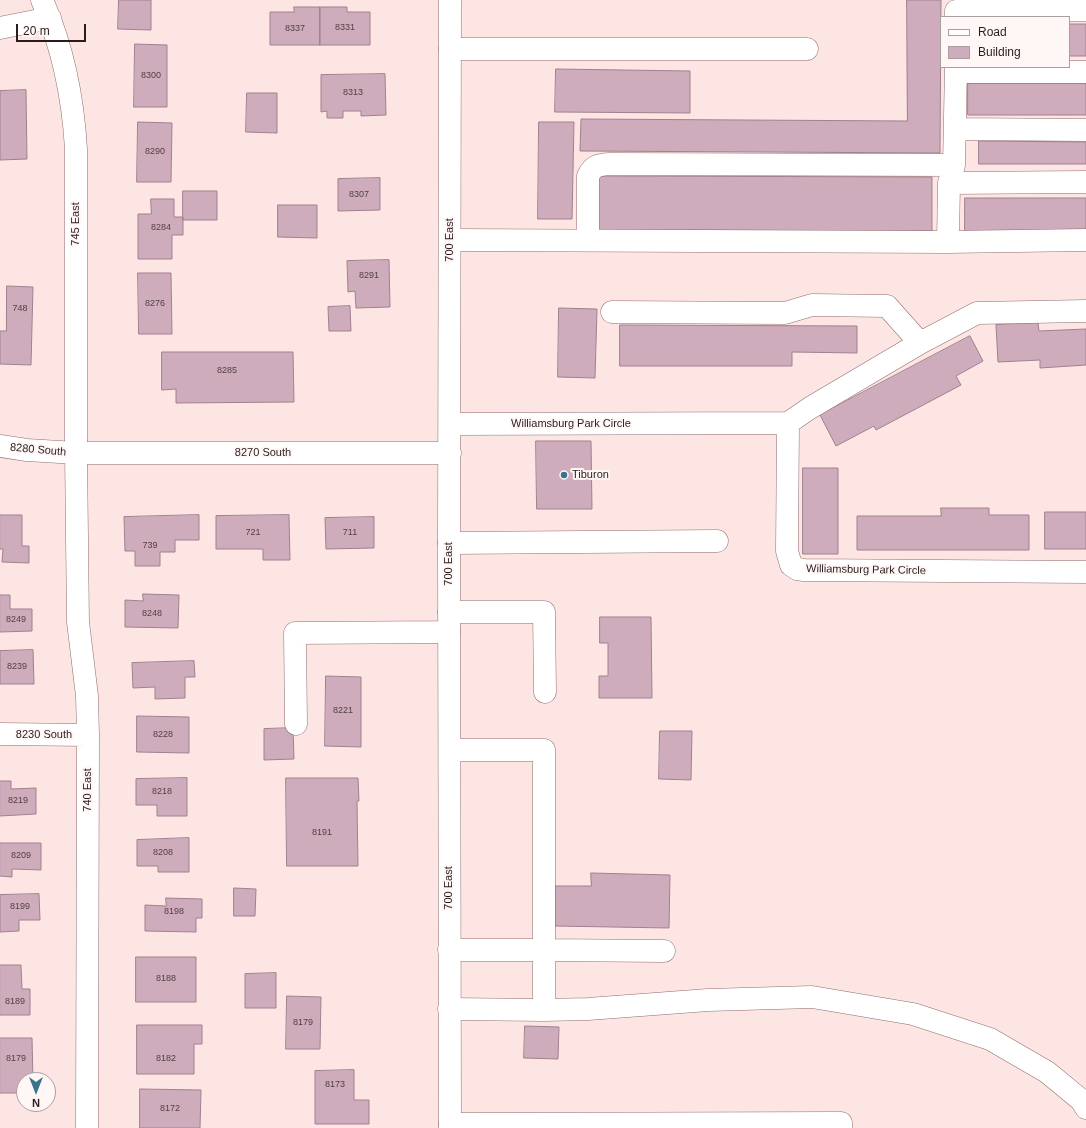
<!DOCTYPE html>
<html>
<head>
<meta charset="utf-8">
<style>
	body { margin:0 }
	#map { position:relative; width:1086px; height:1128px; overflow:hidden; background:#fde5e4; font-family:Helvetica,sans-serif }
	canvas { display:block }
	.legend { position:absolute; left:940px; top:16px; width:130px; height:52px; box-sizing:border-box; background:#fff7f6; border:1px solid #aa9f9f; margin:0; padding:5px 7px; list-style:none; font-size:12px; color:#2a1c1c }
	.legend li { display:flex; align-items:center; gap:8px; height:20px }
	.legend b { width:20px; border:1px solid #aa9f9f }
	.north { position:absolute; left:16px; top:1072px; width:40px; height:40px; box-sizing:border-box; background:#fff7f6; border:1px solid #aa9f9f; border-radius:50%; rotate:180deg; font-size:11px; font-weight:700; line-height:16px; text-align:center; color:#2a1c1c }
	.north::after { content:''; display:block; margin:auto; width:14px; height:18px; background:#38738b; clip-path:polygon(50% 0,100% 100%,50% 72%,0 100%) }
	.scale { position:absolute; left:16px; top:24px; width:70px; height:18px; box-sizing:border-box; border:2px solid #2a1c1c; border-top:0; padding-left:5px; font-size:12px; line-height:14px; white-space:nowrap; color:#2a1c1c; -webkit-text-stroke:3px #fff7f6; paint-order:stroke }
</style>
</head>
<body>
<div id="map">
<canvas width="1086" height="1128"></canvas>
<ul class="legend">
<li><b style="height:5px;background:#fff"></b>Road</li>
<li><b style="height:11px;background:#cfacbc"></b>Building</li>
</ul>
<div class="north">N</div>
<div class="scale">20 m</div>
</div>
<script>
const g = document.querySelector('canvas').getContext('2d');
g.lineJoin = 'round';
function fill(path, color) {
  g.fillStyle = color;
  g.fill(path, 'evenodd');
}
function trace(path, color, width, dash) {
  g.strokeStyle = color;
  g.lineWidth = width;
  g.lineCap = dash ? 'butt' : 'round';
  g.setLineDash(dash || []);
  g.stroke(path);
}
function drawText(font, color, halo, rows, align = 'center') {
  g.font = font + ' Helvetica,sans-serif';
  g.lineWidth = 4;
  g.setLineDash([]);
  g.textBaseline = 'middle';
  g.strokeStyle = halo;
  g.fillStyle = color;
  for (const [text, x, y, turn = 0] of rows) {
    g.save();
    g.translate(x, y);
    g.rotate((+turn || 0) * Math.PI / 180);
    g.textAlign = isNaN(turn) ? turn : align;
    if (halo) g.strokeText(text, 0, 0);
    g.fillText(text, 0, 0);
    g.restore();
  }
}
const building = new Path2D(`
	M119,0h32v30l-33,-1z
	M907,0h34l-1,153 -360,-2 1,-32 326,2z
	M294,7h26v38h-50v-33h24z
	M320,7h27v5h23v33h-50z
	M1069,24h17v32h-17z
	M135,44l32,1v62h-33z
	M556,69l134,2v42l-135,-1z
	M385,74l1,41 -25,1v-5h-18v7h-16v-7l-6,1v-37z
	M968,83h118v32h-118z
	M26,90l1,69 -27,1v-69z
	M247,93h30v40l-31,-1z
	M138,122l34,1 -1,59h-34z
	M539,122h35l-2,97h-34z
	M979,141l107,1v22h-107z
	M599,176l333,1v54l-334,-1z
	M380,178v32l-42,1v-32z
	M183,191h34v29h-34z
	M965,198h121v32l-121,1z
	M151,199h23v18h9v18h-11v24h-34v-45h13z
	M278,205h39v33l-39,-1z
	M389,260l1,47 -34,1 -1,-17 -7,1 -1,-31z
	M138,273h33l1,61h-33z
	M7,286l26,1 -2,78 -31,-1v-33h6z
	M350,306l1,25h-22l-1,-24z
	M559,308l38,1 -2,69 -37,-1z
	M1038,323l1,8 47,-2v36l-46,3v-8l-42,2 -2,-37z
	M620,325l237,1v27l-65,-1v14h-172z
	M970,336l13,25 -27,15 5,9 -85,45 -2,-4 -38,20 -16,-31z
	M162,352h131l1,50 -118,1v-14l-14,1z
	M536,441h55l1,68h-55z
	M803,468h35v86h-35z
	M941,508h48v7h40v35h-172v-34h84z
	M1045,512h41v37h-41z
	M0,515h22v31h7v17l-27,-1 1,-13h-3z
	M199,515v25h-24v12h-15v14h-25v-15h-10l-1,-34z
	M289,515l1,45h-27v-11h-47v-33z
	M374,517v31l-48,1 -1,-31z
	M143,594l36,1 -1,33 -53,-1v-27l18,1z
	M0,595h10v14h22v22l-32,1z
	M600,617h51l1,81h-53v-22h9v-33h-8z
	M33,650l1,34h-34v-33z
	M194,661l1,16h-10v21l-30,1v-12l-22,1 -1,-25z
	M326,676l35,1v70l-36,-1z
	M137,716l52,1v36l-52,-1z
	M293,728l1,31 -30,1v-31z
	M660,731h32l-1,49 -32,-1z
	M187,778v38h-30v-11h-21v-26z
	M286,778h72l1,23h-2l1,65h-71z
	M0,781h11v8l25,-1v26l-36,2z
	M189,838v34h-31v-6h-21v-26z
	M0,843h41v27l-29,-1v8l-12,-1z
	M591,873l79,2 -1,53 -114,-2v-40h36z
	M234,888l22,1 -1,27h-21z
	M39,894l1,26h-21v11l-19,1v-37z
	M166,898l36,1v19h-6v14l-51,-1v-26l21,1z
	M136,957h60v45h-60z
	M0,965h21l1,24h8v26h-30z
	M276,973v35h-31v-34z
	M287,996l34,1 -1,52h-34z
	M137,1025h65v19h-8v30h-57z
	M525,1026l34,1 -1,32 -34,-1z
	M0,1038h32l1,42h-9v13h-24z
	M354,1070v30h15v24h-54v-53z
	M140,1089l61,1 -1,38h-60z`);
fill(building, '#cfacbc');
trace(building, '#a1808e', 1);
const minor = new Path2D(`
	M42,0c21,47 31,98 34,149v304l2,169 9,74 1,39 -1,393
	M956,17v-6l130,-1
	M0,28l50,-10
	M450,49h357
	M956,72h130
	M956,129l130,1
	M949,183l137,-1
	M450,240l498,2 138,-2
	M588,240v-64c5,-10 9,-11 21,-12l345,1
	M948,242l1,-59 5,-18 2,-98
	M612,312l173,1 27,-8 75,1 33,37
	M788,423l-1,128 4,14 6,4 7,1 282,2
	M450,424l338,-1 22,-15 110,-65 57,-30 109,-2
	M0,446l27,4 49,3h374
	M449,543l268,-2
	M449,612h95l1,80
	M296,724l-1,-91 154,-1
	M0,734l88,1
	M449,950h95v-200h-94
	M449,1009l95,1v-60l120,1
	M544,1010l44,-1 120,-9 104,-3 101,17 77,25 57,33 34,28 5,8
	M450,1124l391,-1v5`);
const major = new Path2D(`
	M450,1128l-1,-585 1,-543`);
trace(minor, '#906d6c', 23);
trace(major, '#906d6c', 23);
trace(minor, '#fff', 22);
trace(major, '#fff', 22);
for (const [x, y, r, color] of [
	[564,475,4,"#38738b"]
]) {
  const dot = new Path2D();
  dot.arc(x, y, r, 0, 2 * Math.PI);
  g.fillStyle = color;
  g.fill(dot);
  trace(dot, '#fff7f6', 1.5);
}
drawText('9px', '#534044', null, [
	["8331",345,28],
	["8337",295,29],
	["8300",151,76],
	["8313",353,93],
	["8290",155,152],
	["8307",359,195],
	["8284",161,228],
	["8291",369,276],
	["8276",155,304],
	["748",20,309],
	["8285",227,371],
	["721",253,533],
	["711",350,533],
	["739",150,546],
	["8248",152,614],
	["8249",16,620],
	["8239",17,667],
	["8221",343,711],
	["8228",163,735],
	["8218",162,792],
	["8219",18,801],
	["8191",322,833],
	["8208",163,853],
	["8209",21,856],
	["8199",20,907],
	["8198",174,912],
	["8188",166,979],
	["8189",15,1002],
	["8179",303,1023],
	["8179",16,1059],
	["8182",166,1059],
	["8173",335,1085],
	["8172",170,1109]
]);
drawText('11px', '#2a1c1c', '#fff7f6', [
	["745 East",76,224,-90],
	["700 East",450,240,-90],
	["Williamsburg Park Circle",571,424],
	["8280 South",38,450,5],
	["8270 South",263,453],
	["700 East",449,564,-90],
	["Williamsburg Park Circle",866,570,1],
	["8230 South",44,735],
	["740 East",88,790,-90],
	["700 East",449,888,-90]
]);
drawText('11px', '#2a1c1c', '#fff7f6', [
	["Tiburon",572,475]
], 'left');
</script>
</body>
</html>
